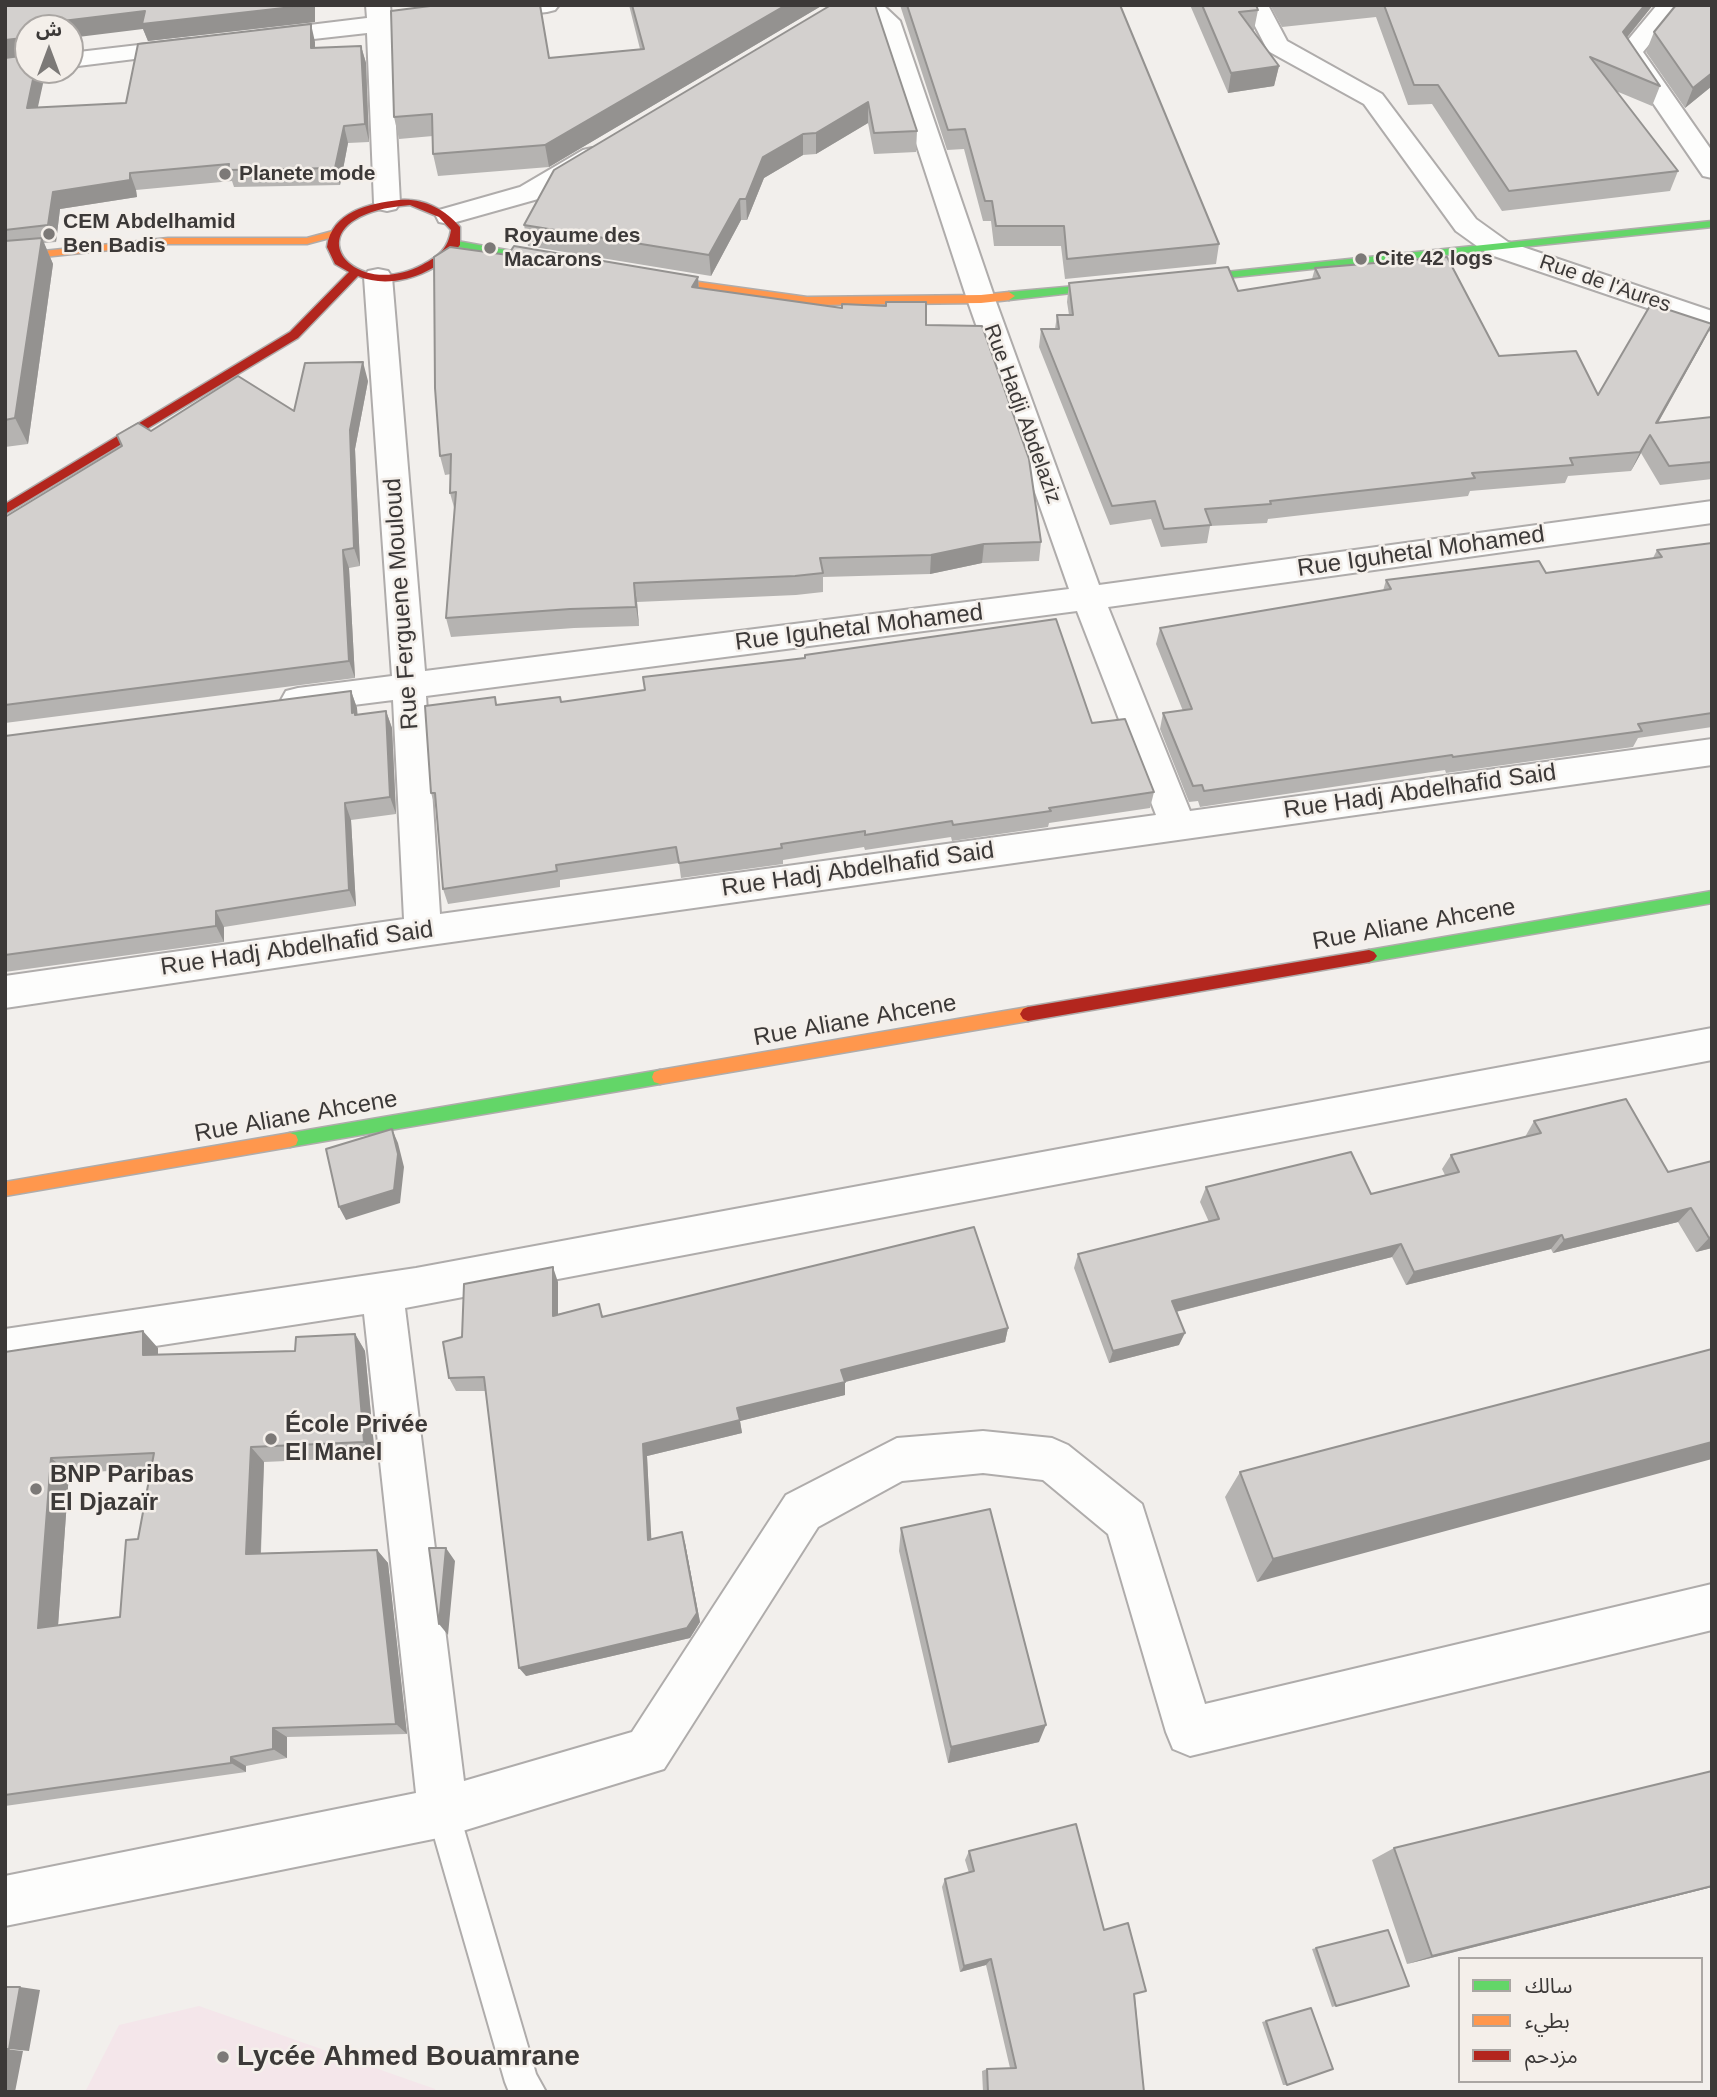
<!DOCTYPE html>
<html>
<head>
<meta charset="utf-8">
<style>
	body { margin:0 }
	#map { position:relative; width:1717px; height:2097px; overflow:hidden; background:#f2efec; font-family:Helvetica,"Noto Sans Arabic",sans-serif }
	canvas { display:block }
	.frame { position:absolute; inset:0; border:7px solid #3c3938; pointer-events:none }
	.legend { position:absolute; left:1458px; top:1957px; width:245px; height:126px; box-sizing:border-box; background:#f4efea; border:2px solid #aaa6a3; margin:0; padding:9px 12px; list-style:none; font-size:21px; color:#3c3938 }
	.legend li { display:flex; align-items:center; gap:14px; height:35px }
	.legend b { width:35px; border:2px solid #aaa6a3 }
	.north { position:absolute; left:14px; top:14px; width:70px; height:70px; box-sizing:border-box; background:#f4efea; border:2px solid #aaa6a3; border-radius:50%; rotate:0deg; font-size:19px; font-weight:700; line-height:28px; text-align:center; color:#3c3938 }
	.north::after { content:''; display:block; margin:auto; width:24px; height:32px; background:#7c7977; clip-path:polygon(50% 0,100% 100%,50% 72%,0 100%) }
</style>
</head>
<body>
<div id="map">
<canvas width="1717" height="2097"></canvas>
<div class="frame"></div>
<ul class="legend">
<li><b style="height:9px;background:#63d668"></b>سالك</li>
<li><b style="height:9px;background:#ff974d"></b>بطيء</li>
<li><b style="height:9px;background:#b3261e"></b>مزدحم</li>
</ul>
<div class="north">ش</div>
</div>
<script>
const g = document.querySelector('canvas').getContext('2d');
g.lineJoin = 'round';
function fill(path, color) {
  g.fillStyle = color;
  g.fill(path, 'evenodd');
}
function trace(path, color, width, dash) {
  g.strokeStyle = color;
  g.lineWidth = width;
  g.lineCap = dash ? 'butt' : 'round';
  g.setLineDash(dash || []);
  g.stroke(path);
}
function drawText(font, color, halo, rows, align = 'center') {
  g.font = font + ' Helvetica,sans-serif';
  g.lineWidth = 5;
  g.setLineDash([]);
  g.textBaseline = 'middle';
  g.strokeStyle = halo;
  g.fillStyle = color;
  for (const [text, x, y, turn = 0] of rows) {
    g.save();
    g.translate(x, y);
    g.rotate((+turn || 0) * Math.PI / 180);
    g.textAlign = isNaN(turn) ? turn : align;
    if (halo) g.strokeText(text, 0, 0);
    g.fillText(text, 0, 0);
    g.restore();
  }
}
fill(new Path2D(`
	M199,2006l236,83 1,3h-351l34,-67z`), '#f4e6ea');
const lane = new Path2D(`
	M443,1796l11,5 5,11 77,262 10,18h-37l-4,-10 -78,-270 5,-11z`);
const street = new Path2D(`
	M366,5h24l1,11 91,-11h77l-4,5 -8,2 -156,18 9,173 -4,6 -9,2 -9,-2 -4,-6 -7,-170 -107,12 -9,-2 -3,-5 3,-5 9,-2 107,-13z
	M856,5h27l17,16 95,278 104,286 613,-84v22l-604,84 82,204 522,-72v26l-1289,181 -418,62v-32l399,-57 -11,-219 -95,12 -12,-3 -5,-9 5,-9 12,-3 94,-12 -28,-399 4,-6 10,-2 10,2 4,6 33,394 644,-82 -102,-290 -90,-275zM1077,611l79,204 -716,99 -14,-218z
	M1244,5h24l19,36 95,53 94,125 32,23 204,69v19l-224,-76 -32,-23 -92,-127 -96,-53z
	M1657,5h25l-39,47 69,99v27l-9,-2 -85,-124z
	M190,39l9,2 3,5 -3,5 -129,16v-14z
	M592,148l9,2 4,6 -4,6 -63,37 -89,25 -10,-2 -3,-6 3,-6 81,-23 63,-37z
	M1712,1028v32l-1307,248 59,473 168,-49 154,-237 111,-57 86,-7 69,7 16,7 74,59 63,200 507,-120v46l-522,126 -17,-7 -7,-17 -58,-198 -65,-54 -60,-7 -81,8 -84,46 -154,242 -221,68 -438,89v-50l411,-83 -52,-479 -359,55v-40l411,-61z`);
const fast = new Path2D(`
	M1712,221v6l-534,56 -6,-3 6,-3z
	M457,241l105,19 6,3 -6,3 -109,-20v-4z
	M1121,282l4,1v4l-116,13 -6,-4 6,-4z
	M1712,891v12l-343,59 -5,-2 -3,-4 3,-4 5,-2z
	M660,1070l6,2 2,5 -2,5 -6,2 -370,63 -6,-2 -2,-5 2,-5 6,-2z`);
const slow = new Path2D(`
	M333,231l4,1v4l-30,8h-139l-163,17v-6l163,-17h139z
	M648,275l159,22 174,-2 28,-3 6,4 -6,4 -28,3 -174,2 -163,-25 -2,-2z
	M1028,1007l5,2 3,5 -3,5 -5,2 -368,63 -6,-2 -2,-5 2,-5 6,-2z
	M290,1133l6,2 2,5 -2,5 -6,2 -285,49v-14z`);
const jam = new Path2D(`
	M399,200c24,-2 46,9 61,27v18c-22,28 -68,46 -102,31l-60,62 -293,176v-10l285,-172 59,-60 -14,-8 -8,-17c4,-35 43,-44 72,-47zM410,205l29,12 12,13c-3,19 -12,26 -29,35 -75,39 -136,-50 -12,-60z
	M1369,950l5,2 3,4 -3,4 -5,2 -341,59 -5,-2 -3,-5 3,-5 5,-2z`);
trace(lane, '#afacab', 4);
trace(street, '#afacab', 4);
trace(fast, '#afacab', 3);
trace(slow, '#afacab', 3);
trace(jam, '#afacab', 3);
fill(lane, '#fdfdfc');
fill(street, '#fdfdfc');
fill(fast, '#63d668');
fill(slow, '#ff974d');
fill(jam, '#b3261e');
fill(new Path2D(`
	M5,5h310v17l-167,19 -5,-12 -115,-1v42l10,38 88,-5 189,-61v6l46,-2 5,17 3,79 -21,1 -8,42 -106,2 -2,-6 -96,9 1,7 -77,12 -4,33 -12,1 9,21 -25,180 -23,3z
	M629,5h194l-274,162 -111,9 -5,-22v-18l-34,3 -5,-22 155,-59 91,-9z
	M831,5l86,126 -1,21 -42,2 -6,-31 -52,31 -13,1 -39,23 -17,42h-6l-30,56 -183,-30 -4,-21z
	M900,5h220l99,239 -3,20 -151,15 -4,-33h-67l-3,-25h-8l-19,-72 -17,1z
	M1190,5h66l2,5 -4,20h-2l27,36 -5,20 -46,7z
	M1270,5h383l-26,33 33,48 -8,20 -36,-15 62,80 -8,20 -168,20 -70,-107 -24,1 -32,-88 -94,10z
	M1712,5v81l-27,22 -39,-56 8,-20z
	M508,255l190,22 1,11 227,37 115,217 -2,19 -57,2 -52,11 -107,3v15l-27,3 -159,7 2,24 -65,2 -123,9 -5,-19 9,-107 -5,-18 1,-19 -6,1 -5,-19z
	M1315,268l184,88 99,39 105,-53 -45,81 54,-6v62l-52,6 -19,-32 -10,18 -63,5 -3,7 -95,8 -2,5 -200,23 -1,4 -57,3 -3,17 -46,4 -10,-28 -41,6 -71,-178 2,-18h14l2,-14h12l-2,-13 2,-19 169,8 74,-12z
	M368,381l-13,68 5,117 -11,2 6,110 -350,45v-206l146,-86 143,-20z
	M1712,543v184l-74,11 -5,9 -187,26 -1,-3 -245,37 -2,-6 -9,1 -29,-73 3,-16 20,-2 -27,-67 4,-16 223,-37 3,-11 160,-7 107,-15 4,-8z
	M351,691l6,17v7l29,-4 6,17 4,86 -45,6 5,86 -132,21v15l-219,30v-236z
	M495,697l2,8 64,-3 531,21 62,69 -4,16 -101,15 -1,4 -96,14 -1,-4 -86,13 -1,-3 -81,13v4l-102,14 -2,-15 -119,17v7l-112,17 -5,-15 -7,-80 -5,-16z
	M1534,1121l134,51 44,-11v87l-16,4 -18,-30 -125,31 -2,-4 -145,36 -14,-28 -216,55 3,33 -70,18 -35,-95 4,-14 131,-32 -9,-20 6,-15 165,7 74,-19 -3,-6 9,-14 74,-18z
	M558,1282v32l41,-10 4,13 405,11 -3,14 -160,40v13l-105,26 2,12 -95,23 4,83 34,4 15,79 -10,16 -164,38 -40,-285h-30l-7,-13 13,-41z
	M355,1334l10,17 10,106 -111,5 -3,91 116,-3 11,13 19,171 -120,3v21l-41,8v6l-241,34v-454l153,-4v7l137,-4zM151,1469l-13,70 -18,78 -62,8 11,-152z
	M1712,1349l-455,233 -32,-85 15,-25z
	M901,1528l138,214 -91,21 -49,-212z
	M1394,1848l318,39 -305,77 -35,-104z
	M969,1851l135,79 31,66 9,96h-161l-1,-21 5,-2 23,-1 -24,-103 -26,7 -18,-85 3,-8 24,-6 -4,-13z
	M1316,1948l93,38 -77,21 -20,-58z
	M1311,2008l-24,77h-4l-21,-63z`), '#b5b3b1');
fill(new Path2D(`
	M315,5v17l-167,19 -5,-12 -73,9v-10h-25l1,-5 99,-12z
	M786,5h37l-274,162 -4,-22z
	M1645,5h8l-38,47 8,-20z
	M311,24l4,18v23l-4,-17z
	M23,38l1,12 2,5 -21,3v-18z
	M361,46l5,17 3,79 -4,-18z
	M1279,66l-5,20 -46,7 3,-20z
	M35,70h11l-12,55 -7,-17z
	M1712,73v13l-27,22 8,-20z
	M868,102v21l-52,31v-21z
	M344,126l4,17 -8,42 -5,-17z
	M803,134v21l-39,23 -17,42 -1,-21 17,-42z
	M130,173l6,17 1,7 -77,12 -4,33 -8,-17 5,-33z
	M740,199l1,21 -30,56 -2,-21z
	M42,238l11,26 -25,180 -13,-26z
	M698,277l1,19 -7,-9z
	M1712,325l-9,17 -53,95 6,-14z
	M363,362l5,19 -13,68 5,117 -6,-18 -4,-118z
	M1650,435l-9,18 -10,18 9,-19z
	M984,544l-2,19 -52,11 1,-19z
	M343,550l6,18 6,110 -6,-17z
	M634,583l3,19 2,24 -3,-19z
	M351,691l6,17 1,11 -6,-6z
	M386,711l6,17 4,86 -6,-17z
	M345,803l6,17 5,86 -7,-16z
	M216,911l8,16v15l-8,-16z
	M392,1129l6,14 6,24 -4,36 -54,17 -7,-13z
	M1691,1208l-13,14 -125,31 11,-13z
	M1562,1235l-11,14 -145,36 8,-13z
	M1712,1237v11l-16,4 13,-14z
	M1401,1244l-9,13 -225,57 5,-13z
	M553,1267l5,15v47l-5,-13z
	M1008,1328l-3,14 -160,40v13l-105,26 2,12 -95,23 5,95 -4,-11 -5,-96 198,-74z
	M143,1331l15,17v24l-15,-17z
	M1185,1333l-6,12 -70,18 4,-12z
	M355,1334l10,17 10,106 -11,-15z
	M1712,1442v17l-455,123 16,-23z
	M251,1447l13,15 -4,105 -14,-13z
	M51,1458l18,15 -12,167 -19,-12z
	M682,1532l3,11 15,79 -10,16 -164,38 -7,-8z
	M446,1548l9,13 -7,74 -9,-11z
	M377,1550l11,13 19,171 -11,-10z
	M1046,1725l-7,17 -91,21 3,-16z
	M273,1728l14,9v21l-14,-9z
	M231,1757l15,9v6l-15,-9z
	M1712,1886v1l-305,77 25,-8z
	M991,1959l-5,6 -26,7 4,-6z
	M20,1987l20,3 -11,61 -20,-2z
	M5,2049l18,2 -8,41h-10z`), '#949290');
const building = new Path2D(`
	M5,5h305l-168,19 3,-13 -99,12 -1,5h-17v23l-4,-1 -1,-12 -18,2z
	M438,5h102l9,53 95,-9 -12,-44h154l-241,140 -112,9 -1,-40 -38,3 -3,-106z
	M831,5h44l42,126 -43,2 -6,-31 -52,31 -13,1 -40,23 -17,42h-6l-31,56 -185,-30 30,-55z
	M907,5h213l99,239 -152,15 -3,-33h-68l-4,-25h-7l-20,-72 -17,1z
	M1202,5h54l2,5 -19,2 40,54 -48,7z
	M1384,5h261l-22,27 37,54 -70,-29 88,114 -169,20 -71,-106h-24z
	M1676,5h36v68l-19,15 -39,-56z
	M311,24v24l50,-2 4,78 -21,2 -9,42 -107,2 1,-6 -99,9v7l-77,12 -5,33 -43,5v-172l23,-3v15h7l-8,38 99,-5 12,-59z
	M42,238l-27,180 -10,2v-179z
	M514,246l184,31 -6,10 150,21v-4l44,2v-4h40v23l56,1 47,133 12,83 -57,2 -53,11 -111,3 3,15 -28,3 -161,7 2,24 -66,2 -124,9 10,-126 -6,1 1,-39 -11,2 -5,-68 -1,-131 16,-10 58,8z
	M1447,257l52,99 77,-5 22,44 53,-91 61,20 -56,99 56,-6v45l-43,4 -19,-31 -10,17 -70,6 3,7 -101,8 3,5 -205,23 1,3 -66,5 6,16 -47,4 -9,-28 -43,5 -71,-177h18l-2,-14h16l-4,-32 159,-16 10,24 82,-13 -5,-10z
	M363,362l-13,68 4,118 -11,2 6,111 -344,44v-188l117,-71 -5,-11 21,-12 13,8 87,-55 56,35 11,-48z
	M1712,543v170l-74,11 4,7 -189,26 -1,-2 -248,36 -2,-6 -9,1 -30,-73 29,-4 -32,-81 231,-39 -5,-9 153,-19 7,12 116,-16 -5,-7z
	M1056,619l36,104 33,-4 29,73 -105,16 2,3 -98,14 -1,-4 -87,14v-4l-84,13 1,4 -103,15 -3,-16 -120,18 1,6 -114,18 -8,-96h-4l-6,-87 70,-9 1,8 64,-8 1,5 84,-12 -2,-13 162,-19v-3z
	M351,691l1,22 3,-1v3l31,-4 4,86 -45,6 4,87 -133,21v15l-211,29v-219z
	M1626,1099l42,73 44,-11v76l-3,1 -18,-30 -127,32 -2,-5 -148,37 -13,-28 -229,57 13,32 -72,18 -35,-97 141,-35 -13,-32 145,-35 20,42 88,-22 -8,-17 90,-22 -7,-12z
	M392,1129l6,25 -4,36 -55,17 -13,-58z
	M974,1227l34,101 -167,42 4,12 -108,26 3,12 -97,24 5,96 34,-8 15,81 -10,15 -168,40 -35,-291 -35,1 -6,-36 19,-5 2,-53 89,-17v49l46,-12 3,13z
	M143,1331v24l152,-4 1,-14 59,-3 9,108 -113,5 -5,107 131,-4 19,174 -123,4v21l-42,8v6l-226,32v-443zM154,1453l-16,86 -12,1 -6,77 -82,11 13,-170z
	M1712,1349v93l-439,117 -33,-87z
	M990,1509l56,216 -95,22 -50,-219z
	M429,1548h17l-7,76z
	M1712,1771v115l-280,70 -38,-108z
	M1076,1824l28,106 24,-7 18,68 -12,3 10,98h-156l-1,-23 29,-1 -25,-109 -27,7 -19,-87 29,-8 -5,-20z
	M1388,1930l21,56 -73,20 -20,-58z
	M5,1987h15l-11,62h-4z
	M1311,2008l22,61 -46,16 -21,-64z`);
fill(building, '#d3d0ce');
trace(building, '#949290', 2);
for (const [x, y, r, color] of [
	[225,174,7,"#7c7977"],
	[49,234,7,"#7c7977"],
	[490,248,7,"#7c7977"],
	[1361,259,7,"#7c7977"],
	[271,1439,7,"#7c7977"],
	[36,1489,7,"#7c7977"],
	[223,2057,7,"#7c7977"]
]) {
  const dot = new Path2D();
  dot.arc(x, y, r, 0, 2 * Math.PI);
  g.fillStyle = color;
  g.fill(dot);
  trace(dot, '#f4efea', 2.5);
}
drawText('bold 21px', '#3c3938', '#f4efea', [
	["Planete mode",239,174],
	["CEM Abdelhamid",63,222],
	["Ben Badis",63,246],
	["Royaume des",504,236],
	["Macarons",504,260],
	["Cite 42 logs",1375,259]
], 'left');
drawText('21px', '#3c3938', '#f4efea', [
	["Rue de l'Aures",1605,284,19],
	["Rue Hadji Abdelaziz",1022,414,70]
]);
drawText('24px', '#3c3938', '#f4efea', [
	["Rue Iguhetal Mohamed",1421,552,-8],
	["Rue Ferguene Mouloud",402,604,-94],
	["Rue Iguhetal Mohamed",859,628,-7],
	["Rue Hadj Abdelhafid Said",1420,792,-8],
	["Rue Hadj Abdelhafid Said",858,870,-8],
	["Rue Aliane Ahcene",1414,925,-10],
	["Rue Hadj Abdelhafid Said",297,949,-8],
	["Rue Aliane Ahcene",855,1021,-10],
	["Rue Aliane Ahcene",296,1117,-10]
]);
drawText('bold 24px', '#3c3938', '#f4efea', [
	["École Privée",285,1425],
	["El Manel",285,1453],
	["BNP Paribas",50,1475],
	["El Djazaïr",50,1503]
], 'left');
drawText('bold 28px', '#3c3938', '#f4efea', [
	["Lycée Ahmed Bouamrane",237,2057]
], 'left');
</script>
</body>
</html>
